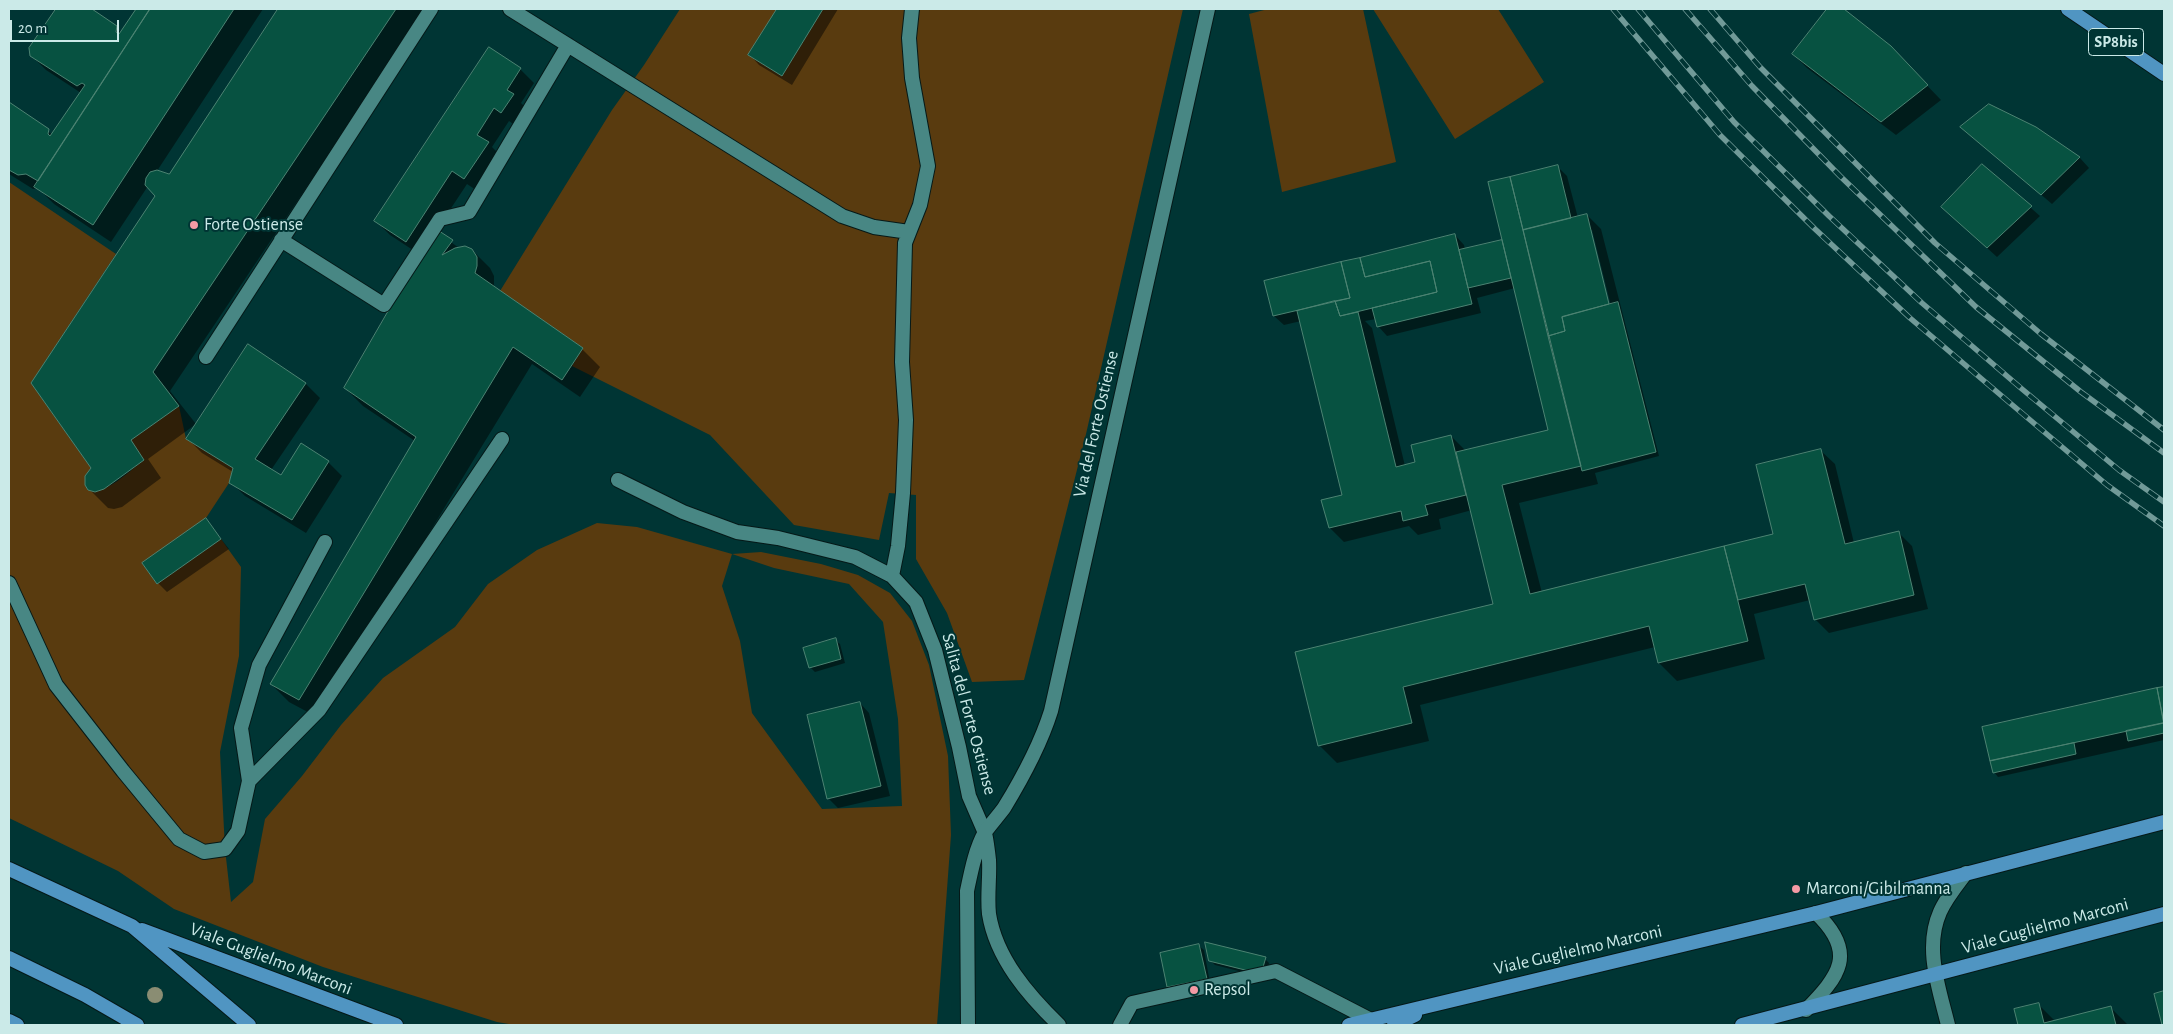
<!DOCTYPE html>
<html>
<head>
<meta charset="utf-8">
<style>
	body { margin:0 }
	#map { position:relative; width:2173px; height:1034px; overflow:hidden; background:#003534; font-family:"Alegreya Sans",sans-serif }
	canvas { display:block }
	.frame { position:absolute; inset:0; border:10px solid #cbeae8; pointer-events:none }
	.scale { position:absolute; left:10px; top:20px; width:109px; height:22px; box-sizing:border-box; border:2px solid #cbeae8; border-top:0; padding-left:6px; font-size:15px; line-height:18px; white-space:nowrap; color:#cbeae8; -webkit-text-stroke:4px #003534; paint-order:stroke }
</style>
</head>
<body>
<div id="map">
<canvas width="2173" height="1034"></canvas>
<div class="frame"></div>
<div class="scale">20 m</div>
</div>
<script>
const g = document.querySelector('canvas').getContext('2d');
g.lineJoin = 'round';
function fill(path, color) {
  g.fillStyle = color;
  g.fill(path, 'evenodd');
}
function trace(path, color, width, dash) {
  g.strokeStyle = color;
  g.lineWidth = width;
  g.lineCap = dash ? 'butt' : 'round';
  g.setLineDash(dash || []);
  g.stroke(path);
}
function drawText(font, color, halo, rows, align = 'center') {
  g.font = font + ' "Alegreya Sans",sans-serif';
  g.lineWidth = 4;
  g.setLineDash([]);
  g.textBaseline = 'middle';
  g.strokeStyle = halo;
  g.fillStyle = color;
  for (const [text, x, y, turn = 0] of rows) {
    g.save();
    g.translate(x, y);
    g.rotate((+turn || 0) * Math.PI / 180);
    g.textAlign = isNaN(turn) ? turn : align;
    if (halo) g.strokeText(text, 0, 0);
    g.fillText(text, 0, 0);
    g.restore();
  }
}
fill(new Path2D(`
	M680,9h97l-29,46 34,21 41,-67h360l-97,425 -62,246 -52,2 -25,-69 -31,-54v-64l-27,-2 -10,47 -85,-15 -84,-90 -138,-69 11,-18 -83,-57 112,-181 32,-45z
	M1268,9h95l33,153 -114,30 -33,-178z
	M1373,9h125l46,73 -89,57z
	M9,182l107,72 -85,129 60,85 -6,8v9l3,5c19,5 41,-19 56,-30l-13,-20 48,-34 7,33 47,29 -4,15 -23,35 -64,45 15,21 64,-45 20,28 -2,89 -19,96 5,97 6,53 22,-20 12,-63 37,-43 39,-51 42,-47 72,-51 33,-43 49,-34 60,-27 40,4 95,27 29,-2 60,12 37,11 32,18 22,28 17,44 19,91 3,79 -14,190h-422l-18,-3 -174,-55 -149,-58 -56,-38 -109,-53zM732,554l42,14 75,16 34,38 15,97 4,87 -80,3 -70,-96 -12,-72 -18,-55z`), '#593b0f');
fill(new Path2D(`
	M57,9h33l31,23 16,-23h126l-106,162 12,4 111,-166h146l-256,382 26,33 -48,35 13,19 -39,29 -8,2 -6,-1 -19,-19 3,-21 65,-272 -9,-10 -37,56 -57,-38 -16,-16 -5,1 -24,-15v-70l44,31 28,-42 -35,-23 -15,-15v-7z
	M778,9h60l-46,76 -33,-20 -9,-10z
	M1829,9h13l48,38 51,53 -45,35 -89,-67 -14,-14z
	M520,69l14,14 -13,20 6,6 -11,17 -7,-5 -17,26 10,10 -23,35 -12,-8 -31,47 23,17 13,2 18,18 4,8v12l88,61 18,18 -20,30 -48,-33 -215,353 -28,-15 -18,-18 144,-243 -52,-35 -18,-18 77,-132 -32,-21 -14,-14z
	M1962,127l74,1 44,30 9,10 -37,36z
	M1982,165l58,51 -43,41 -44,-40z
	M1558,167l9,9 11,42 9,-3 14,14 58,227 -64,17 3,11 -79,19 23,90 232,-58 46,-85 15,14 19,79 44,-11 14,14 16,63 -99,24 -14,-14 -5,-19 -56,14 11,45 -88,22 -18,-18 -4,-16 -235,58 9,36 -92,22 -18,-18 176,-141 -23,-94 -33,9 2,10 -23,6 -9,-9 -65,16 -14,-14 14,-32 -43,-175 -17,4 -10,-9 181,-81 9,10 1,5 36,-9 3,3zM1590,230h2l20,80 -3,1zM1515,288l35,143 -85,19 -14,-14 -34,27 -12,3 -33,-138 -7,-7 11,-2 2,7 9,10 94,-23 -4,-15z
	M248,346l58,38 14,14 -49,72 10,7 47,-15 14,14 -36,57 -61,-37 -14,-14 2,-10 -31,-19 -14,-14z
	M206,520l23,29 -62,43 -9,-9z
	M835,640l5,4 5,19 -30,9 -5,-5z
	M2164,688v52l-166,37 -4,-5 -10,-44z
	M860,703l9,10 21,83 -52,12 -9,-9 -21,-83z
	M1199,946l5,4 6,33 -37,8 -5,-4z
	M1265,959l4,4 -3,15 -51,-13 -5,-5z
	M2038,1004l17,17 55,-14 18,18h-108l-5,-15z`), '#0007');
const building = new Path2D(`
	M56,9h36l25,17 -1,6 3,2 17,-25h14l-112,172 -12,-7 -8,1 -9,-5v-68l40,27 -1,5 2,2 35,-51 -3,-2 -5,3 -47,-30 -1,-8z
	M150,9h84l-141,216 -59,-38z
	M278,9h118l-243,363 26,34 -48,34 13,20 -40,29 -9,3 -7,-2 -3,-5v-9l6,-8 -60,-85 124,-187 -10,-11 1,-7 4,-6 7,-2 12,4z
	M777,9h46l-41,67 -34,-21z
	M1827,9h17l47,37 37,39 -47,37 -89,-68z
	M489,47l32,21 -14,22 7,4 -13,19 -7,-5 -17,27 12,7 -25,37 -12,-8 -46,71 -32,-21z
	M1989,104l47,23 44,30 -39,38 -81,-68z
	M1982,164l50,42 -45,42 -46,-41z
	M1558,165l13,53 -48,12 -13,-53z
	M1510,177l71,289 -79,19 28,109 194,-48 24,95 -90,22 -9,-37 -246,61 9,36 -94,23 -23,-94 198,-48 -37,-152 92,-22 -60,-248z
	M1587,214l22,90 -47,13 3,14 -17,5 -25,-106z
	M436,229l17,11 -11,15 13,-7 10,-2 7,3 5,8v9l-2,7 108,75 -21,32 -49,-33 -214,353 -29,-16 146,-247 -72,-49z
	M1455,234l17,70 -95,23 -5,-19 65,-16 -7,-31 -65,16 -5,-19z
	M1502,240l9,38 -43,10 -9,-38z
	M1360,258l5,19 65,-16 7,31 -97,24 -5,-15 15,-3 -9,-36z
	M1341,262l9,36 -77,18 -9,-35z
	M1335,301l5,15 18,-4 38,155 19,-5 -4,-17 40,-10 15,60 -41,10 3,10 -25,6 -2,-10 -72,17 -8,-28 21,-5 -45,-184z
	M1618,302l38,150 -74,19 -34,-135 17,-5 -3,-14z
	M248,344l58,39 -51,76 26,16 20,-32 28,18 -37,59 -63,-37 4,-15 -47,-29z
	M1821,449l24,95 54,-13 15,64 -100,25 -9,-36 -67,16 -14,-54 49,-12 -17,-69z
	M206,518l15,21 -64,45 -15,-21z
	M836,638l5,21 -32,9 -6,-20z
	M2164,687v38l-7,-37z
	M2157,688l7,35 -174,38 -8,-34z
	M860,702l21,84 -54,13 -20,-84z
	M2164,723v10l-36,8 -2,-10z
	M2074,743l2,11 -83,19 -3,-12z
	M1205,942l61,15 -5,17 -52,-13z
	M1199,944l8,35 -40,8 -7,-34z
	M2164,991v34h-2l-8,-31z
	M2039,1003l5,20 67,-17 5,19h-98l-4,-16z`);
fill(building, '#075241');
trace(building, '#4c8372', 1);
const service = new Path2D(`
	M510,9l332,207 32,11 35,5
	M281,240l103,65 56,-86 29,-7 99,-167
	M206,357l225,-348
	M618,480l65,32 54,20 41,6 77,19 37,19 24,26 19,48 24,97 10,49 16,37
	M892,576l6,-30 5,-53 3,-73 -4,-58 3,-119 15,-38 8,-39 -16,-88 -3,-40 3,-29
	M9,583l47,102 67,86 56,68 25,13 21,-3 13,-18 11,-50 -8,-53 18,-63 66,-123
	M249,781l70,-71 183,-271
	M1120,1025l12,-22 144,-32 95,49`);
const minor = new Path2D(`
	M985,833c2,9 3,18 4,27 1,18 -2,36 0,54 7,44 39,81 70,111
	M1806,1010c33,-34 52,-57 10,-97
	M968,1025l-1,-134c4,-19 8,-41 18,-59 6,-8 13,-16 19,-24 19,-31 36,-62 47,-97l157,-702
	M1948,1025c-9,-37 -24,-77 -8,-113 6,-14 17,-27 26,-39`);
const primary = new Path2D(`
	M2068,9l96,65
	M9,869l123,57 117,99
	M142,930l254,95
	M9,958l76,37 52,30
	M9,1021l8,4
	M1349,1025l467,-112 348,-91
	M1394,1025l21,-10
	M1742,1025l422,-111`);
trace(service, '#051918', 16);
trace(minor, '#051918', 16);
trace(primary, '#051918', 16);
trace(service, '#488784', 14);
trace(minor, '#488784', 14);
trace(primary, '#5095c2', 14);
const rail = new Path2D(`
	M1613,9l107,126 95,94 95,89 100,85 97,82 57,41
	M1638,9l96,113 95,94 93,87 100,86 97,81 45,32
	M1685,9l67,77 88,90 136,131 105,85 83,61
	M1710,9l50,58 175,176 106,91 123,96`);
trace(rail, '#719a98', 5.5);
trace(rail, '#003534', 4, [11]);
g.fillStyle = '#8a8d73';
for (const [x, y] of [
	[155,995]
]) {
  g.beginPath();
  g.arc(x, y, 8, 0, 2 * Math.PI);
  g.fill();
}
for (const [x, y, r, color] of [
	[194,225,5,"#f49aa5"],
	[1796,889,5,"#f49aa5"],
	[1194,990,5,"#f49aa5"]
]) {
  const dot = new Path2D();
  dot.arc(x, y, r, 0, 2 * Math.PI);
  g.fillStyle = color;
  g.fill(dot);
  trace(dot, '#003534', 2);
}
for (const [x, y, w] of [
	[2116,42,55]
]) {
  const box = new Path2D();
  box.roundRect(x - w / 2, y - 13.5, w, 27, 4);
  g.fillStyle = '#003534';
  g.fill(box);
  trace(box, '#cbeae8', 1);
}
drawText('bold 16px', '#cbeae8', null, [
	["SP8bis",2116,42]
]);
drawText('18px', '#cbeae8', '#003534', [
	["Forte Ostiense",204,225],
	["Marconi/Gibilmanna",1806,889],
	["Repsol",1204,990]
], 'left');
drawText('18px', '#cbeae8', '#003534', [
	["Via del Forte Ostiense",1096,424,-77],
	["Salita del Forte Ostiense",969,714,75],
	["Viale Guglielmo Marconi",2045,926,-15],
	["Viale Guglielmo Marconi",1578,950,-13],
	["Viale Guglielmo Marconi",271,959,21]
]);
</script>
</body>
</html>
